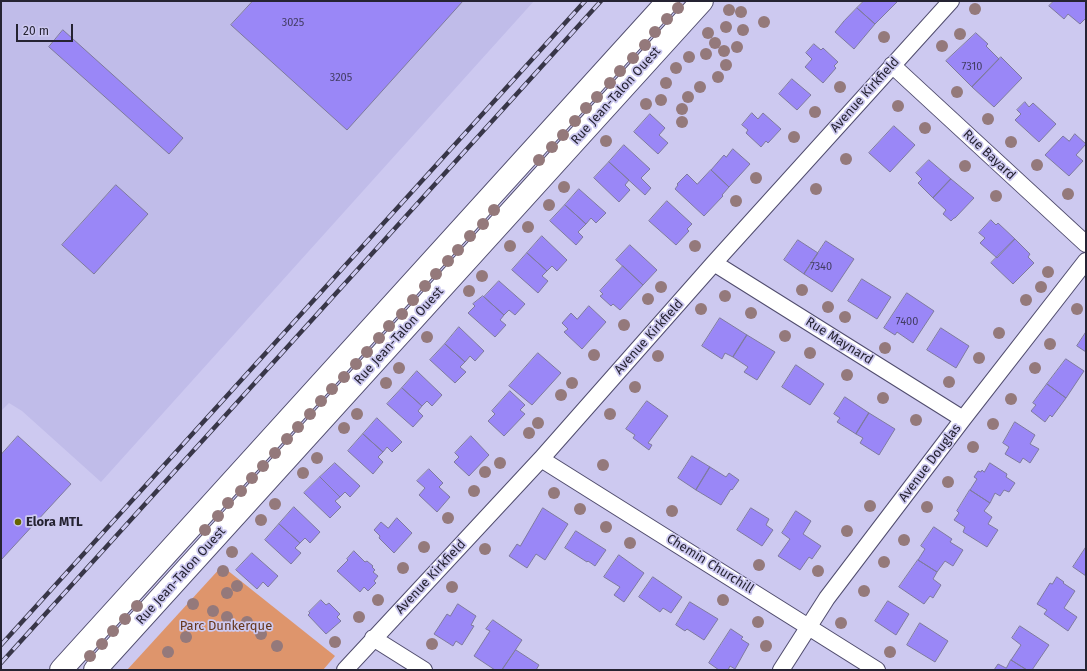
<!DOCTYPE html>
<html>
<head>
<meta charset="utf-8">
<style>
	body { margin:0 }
	#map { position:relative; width:1087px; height:671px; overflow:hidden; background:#cdc9f0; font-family:"Fira Sans",sans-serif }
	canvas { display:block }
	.frame { position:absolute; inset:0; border:2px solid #252332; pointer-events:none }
	.scale { position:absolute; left:16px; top:24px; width:57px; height:18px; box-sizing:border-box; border:2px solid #252332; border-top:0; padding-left:5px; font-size:12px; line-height:14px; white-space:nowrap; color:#252332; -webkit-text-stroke:3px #cdc9f0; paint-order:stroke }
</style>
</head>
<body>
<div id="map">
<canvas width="1087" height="671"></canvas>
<div class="frame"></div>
<div class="scale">20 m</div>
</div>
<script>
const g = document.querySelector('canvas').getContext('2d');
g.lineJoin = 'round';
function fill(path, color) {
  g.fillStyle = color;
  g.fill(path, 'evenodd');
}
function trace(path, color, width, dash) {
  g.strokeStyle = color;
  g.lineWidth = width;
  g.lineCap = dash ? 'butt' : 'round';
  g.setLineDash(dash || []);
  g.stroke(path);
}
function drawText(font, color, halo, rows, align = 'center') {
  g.font = font + ' "Fira Sans",sans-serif';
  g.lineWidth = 3.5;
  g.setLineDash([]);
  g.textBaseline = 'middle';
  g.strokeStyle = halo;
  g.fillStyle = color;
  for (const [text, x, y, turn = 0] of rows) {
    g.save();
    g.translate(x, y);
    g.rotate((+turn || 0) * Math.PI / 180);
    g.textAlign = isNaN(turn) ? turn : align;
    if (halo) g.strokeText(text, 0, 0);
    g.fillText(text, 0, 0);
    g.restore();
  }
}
fill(new Path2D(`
	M1,1h533l-433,481 -79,-71 -13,-8 -8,8z`), '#c0bce9');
fill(new Path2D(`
	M222,566l113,90 -12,14h-196z`), '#de956c');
const building = new Path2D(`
	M253,1h210l-116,129 -116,-105z
	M864,1h34l-23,23 -18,-16z
	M1054,1h32v17l-6,6 -12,-10 -4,5 -15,-13z
	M857,8l18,16 -21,25 -19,-17 9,-11z
	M63,30l120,108 -14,16 -120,-107z
	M976,33l12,11 -2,2 13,13 -27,28 -26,-26z
	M814,44l7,6 2,-2 15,14 -4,4 2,2 -13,15 -18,-16 7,-8 -6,-6z
	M1001,57l21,21 -28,29 -22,-20z
	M792,79l19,16 -14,15 -18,-16z
	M1025,102l4,5 4,-4 23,21 -17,18 -24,-22 6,-6 -4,-4z
	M752,113l6,6 5,-6 18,16 -13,14 -2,-2 -5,6 -15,-14 2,-3 -6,-5z
	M650,114l15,14 -6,7 9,8 -10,11 -24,-22z
	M894,126l21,19 -25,27 -21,-19z
	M1075,134l11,10 -10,11 7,6 -14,15 -24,-21 18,-19 6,5z
	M624,145l26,24 -9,9 10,10 -6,7 -36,-33z
	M733,149l17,15 -21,23 -18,-17 13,-15 2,2z
	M929,160l22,19 -18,19 -15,-15 4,-4 -6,-6z
	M609,162l20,18 -4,5 5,5 -11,12 -25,-24z
	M711,170l18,17 -7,8 1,1 -19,20 -29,-27 3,-4 -1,-1 10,-10 10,10z
	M951,179l23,19 -19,20h-1l-3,3 -8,-7 3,-4 -13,-12z
	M116,185l32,29 -54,60 -32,-29z
	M579,189l27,24 -10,10 -5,-5 -5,6 -21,-19z
	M667,201l25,23 -5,5 2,2 -13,14 -27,-24z
	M565,205l21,19 -8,8 5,5 -7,8 -26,-24z
	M991,220l5,5 2,-2 17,16 -18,19 -17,-15 5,-5 -6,-5z
	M542,236l25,24 -10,11 -5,-5 -5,5 -20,-18z
	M1015,239l15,15 -2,3 6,6 -21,21 -22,-21z
	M798,240l20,13 -14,21 -20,-14z
	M826,241l28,18 -22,33 -28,-18z
	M630,245l27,25 -14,15 -27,-25z
	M527,253l20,18 -5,5 6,5 -10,12 -26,-23z
	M623,266l20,19 -23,25 -7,-6 -2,2 -11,-10 3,-2 -3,-3z
	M862,279l29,18 -14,22 -29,-18z
	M499,281l26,23 -10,11 -6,-5 -5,5 -20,-18z
	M907,293l27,18 -21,32 -16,-11 -2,3 -11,-7z
	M483,296l21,19 -4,5 6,5 -11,12 -27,-24 7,-7 -2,-2z
	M589,306l17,16 -24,27 -18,-17 4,-3 -6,-6 9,-10 6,6z
	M720,318l27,17 -14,22 -8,-4 -3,6 -20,-13z
	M459,327l25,24 -9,10 -5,-5 -5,6 -20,-18z
	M941,328l28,18 -13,22 -29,-18z
	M1086,332v20l-9,-6z
	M747,335l28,17 -18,28 -13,-8 4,-5 -15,-10z
	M445,344l20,18 -5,5 6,5 -11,11 -25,-23z
	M538,353l23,20 -29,32 -23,-19z
	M1066,359l18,12 -18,27 -19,-14z
	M796,365l28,19 -14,21 -28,-18z
	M417,371l25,24 -10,11 -5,-5 -5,5 -20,-18z
	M1047,384l19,14 -14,19 -2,-2 -5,7 -14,-11 5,-6 -3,-2z
	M402,388l20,18 -4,5 5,5 -10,11 -26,-23z
	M510,391l15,14 -5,5 5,4 -21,22 -16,-15 7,-7 -3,-3z
	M845,397l24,16 -13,21 -19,-12 3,-4 -6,-4z
	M647,401l21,15 -20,27 4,2 -3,5 -16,-12 2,-3 -9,-6z
	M869,413l26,16 -16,26 -19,-12 3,-5 -7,-4z
	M377,418l25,24 -10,10 -5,-5 -4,5 -20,-18z
	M1015,422l20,13 -5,9 9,5 -9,14 -7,-5 -3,5 -15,-9 4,-7 -6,-4z
	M363,434l20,18 -5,5 5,5 -10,12 -25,-23z
	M18,436l53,48 -70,76v-105z
	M471,436l18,19 -20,21 -15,-14 5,-5 -4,-4z
	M692,456l18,11 -14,23 -18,-12z
	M335,463l25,23 -10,11 -5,-5 -5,5 -20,-20z
	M990,463l17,11 -1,3 9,6 -6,9 -5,-2 -4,6 -5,-3 -5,10 -20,-13 7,-11 -3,-2 4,-6 3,1 1,-2 2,2z
	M710,467l16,10 3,-4 10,7 -7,10 -1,-1 -10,16 -25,-15z
	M429,469l14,14 -4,4 11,10 -13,15 -18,-17 6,-7 -8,-7z
	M320,477l20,20 -5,4 6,6 -11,11 -26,-25z
	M970,490l20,13 -6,8 8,6 -4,7 10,6 -11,17 -24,-15 2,-5 -11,-7 5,-7 -2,-2z
	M294,507l26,25 -10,11 -5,-5 -5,5 -21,-19z
	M543,508l25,16 -23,36 -9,-6 -9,14 -18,-12 8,-12 3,2z
	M751,508l18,11 -3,6 7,5 -11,16 -25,-16z
	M796,511l15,10 -8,13 18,12 -9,13 -3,-2 -9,13 -22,-14 12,-17 -8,-6z
	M397,518l15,15 -18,20 -15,-15 1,-2 -6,-6 7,-8 7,6z
	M279,524l21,19 -5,5 6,5 -10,11 -26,-24z
	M934,527l18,12 -2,3 13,8 -10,16 -8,-5 -8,11 -19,-12 7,-11 -4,-3z
	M576,531l30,19 -11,16 -7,-5 -1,1 -22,-14z
	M1086,547v29l-13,-9z
	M354,551l11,11 2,-1 6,5 -1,1 3,3 -2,2 5,4 -4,5 2,2 -8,8 -4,-4 -4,5 -23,-21 11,-11 -1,-1z
	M252,553l26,23 -10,11 -5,-5 -6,7 -21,-19z
	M619,555l25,18 -20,29 -10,-7 6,-8 -16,-10z
	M918,560l19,12 -4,7 8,6 -8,13 -3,-2 -6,8 -25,-17z
	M653,577l29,20 -11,16 -8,-5 -3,4 -21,-15z
	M1057,577l7,5 -1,1 12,8 -11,17 13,9 -9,14 -24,-17 3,-4 -10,-6 13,-21 2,1z
	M321,600l5,5 3,-2 11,11 -3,3 4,4 -15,13 -18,-19 2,-2 -1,-1z
	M888,601l21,13 -13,21 -21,-14z
	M690,602l28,17 -14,21 -17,-11 -2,2 -9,-6z
	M458,604l18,12 -5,9 3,1 -12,19 -6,-4 -3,5 -19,-12 13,-20 3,2z
	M493,620l29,20 -20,30h-7l-21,-14 16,-25 -4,-2z
	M920,623l28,18 -13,21 -28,-17z
	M1020,626l29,19 -17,25h-5l-16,-10 10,-15 -9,-7z
	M731,629l12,8 -2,2 8,5 -14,25 -5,-3 -2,4h-9l-10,-7z
	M516,650l23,15 -3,5h-34z
	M1011,660l16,10h-33l4,-6 8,4z`);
fill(building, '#9a87f7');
trace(building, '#7e7a9e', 1);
const minor = new Path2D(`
	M892,65l194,179
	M714,263l249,156
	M541,459l336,211
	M373,638l51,32
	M345,670l196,-211 173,-196 237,-262
	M781,670l46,-72 136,-179 123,-158`);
const secondary = new Path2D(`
	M61,670l607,-669
	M95,670l607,-669`);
trace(minor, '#504c6d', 18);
trace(secondary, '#504c6d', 24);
trace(minor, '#fff', 16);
trace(secondary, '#fff', 22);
const rail = new Path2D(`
	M1,645l584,-644
	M1,663l600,-662`);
trace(rail, '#383648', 4.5);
trace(rail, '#cdc9f0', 3, [9]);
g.fillStyle = '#94797b';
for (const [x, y] of [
	[678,8],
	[975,9],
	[729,10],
	[741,12],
	[667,19],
	[764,22],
	[726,27],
	[743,30],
	[655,32],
	[708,33],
	[960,34],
	[884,37],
	[715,43],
	[645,45],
	[942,46],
	[737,47],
	[724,51],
	[706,54],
	[689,57],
	[633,58],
	[726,65],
	[676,68],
	[620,71],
	[718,77],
	[610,83],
	[666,83],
	[700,87],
	[840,87],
	[957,92],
	[597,97],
	[688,97],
	[661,100],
	[646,104],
	[898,106],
	[586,108],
	[682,109],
	[815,112],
	[988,119],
	[575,121],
	[682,122],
	[925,128],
	[563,135],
	[794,137],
	[606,141],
	[1011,142],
	[552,147],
	[846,159],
	[539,160],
	[1037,165],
	[965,166],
	[756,178],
	[564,187],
	[816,189],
	[1068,194],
	[996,196],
	[736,201],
	[549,205],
	[494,210],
	[483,224],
	[528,227],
	[470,236],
	[510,246],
	[695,246],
	[458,250],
	[448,261],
	[1048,272],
	[436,274],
	[482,276],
	[425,286],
	[661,287],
	[1041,287],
	[802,290],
	[469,291],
	[725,296],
	[648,299],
	[413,300],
	[1026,300],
	[828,307],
	[701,309],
	[1077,309],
	[751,313],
	[402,314],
	[845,317],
	[624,325],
	[389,326],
	[999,333],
	[785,336],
	[427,337],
	[379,338],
	[1050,344],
	[885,348],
	[367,352],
	[810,353],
	[594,355],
	[658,356],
	[979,358],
	[356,364],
	[399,368],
	[1035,368],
	[847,375],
	[344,377],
	[949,382],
	[386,383],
	[572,383],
	[635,387],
	[332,389],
	[561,395],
	[883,398],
	[1011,399],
	[321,401],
	[310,414],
	[357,414],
	[610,414],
	[916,420],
	[538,423],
	[993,424],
	[298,427],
	[344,428],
	[529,433],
	[287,439],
	[973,447],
	[275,453],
	[317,458],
	[500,463],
	[603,465],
	[263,466],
	[485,472],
	[303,473],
	[252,478],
	[948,482],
	[241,491],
	[474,491],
	[554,493],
	[228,503],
	[275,504],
	[870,506],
	[927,507],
	[580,509],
	[672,511],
	[218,516],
	[448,518],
	[261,520],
	[606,527],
	[205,530],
	[847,531],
	[904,540],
	[630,543],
	[424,547],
	[485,549],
	[232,552],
	[884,562],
	[759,565],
	[403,568],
	[223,571],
	[818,571],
	[237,586],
	[452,587],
	[864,591],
	[227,593],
	[378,600],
	[723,600],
	[193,604],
	[137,606],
	[213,611],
	[227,617],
	[359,617],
	[125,619],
	[247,622],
	[758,622],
	[841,623],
	[113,631],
	[261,634],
	[186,637],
	[335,642],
	[102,644],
	[432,644],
	[277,646],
	[766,646],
	[168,652],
	[890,652],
	[90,656]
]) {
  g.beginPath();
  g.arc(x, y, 6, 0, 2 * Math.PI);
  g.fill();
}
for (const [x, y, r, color] of [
	[18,522,4,"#666500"]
]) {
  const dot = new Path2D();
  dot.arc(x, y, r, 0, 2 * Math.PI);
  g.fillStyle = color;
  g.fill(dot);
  trace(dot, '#cdc9f0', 1.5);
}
drawText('11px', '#423c63', null, [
	["3025",293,23],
	["7310",972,67],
	["3205",341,78],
	["7340",821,267],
	["7400",907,322]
]);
drawText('13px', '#252332', '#cdc9f0', [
	["Avenue Kirkfield",865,95,-48],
	["Rue Jean-Talon Ouest",616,96,-48],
	["Rue Bayard",989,155,43],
	["Rue Jean-Talon Ouest",399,336,-48],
	["Avenue Kirkfield",649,337,-48],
	["Rue Maynard",839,341,32],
	["Avenue Douglas",930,463,-53],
	["Chemin Churchill",710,564,32],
	["Rue Jean-Talon Ouest",181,576,-48],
	["Avenue Kirkfield",431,577,-47]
]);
drawText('bold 13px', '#252332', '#cdc9f0', [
	["Elora MTL",26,522]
], 'left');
drawText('13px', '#65371c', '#cdc9f0', [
	["Parc Dunkerque",226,626]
]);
</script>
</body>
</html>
